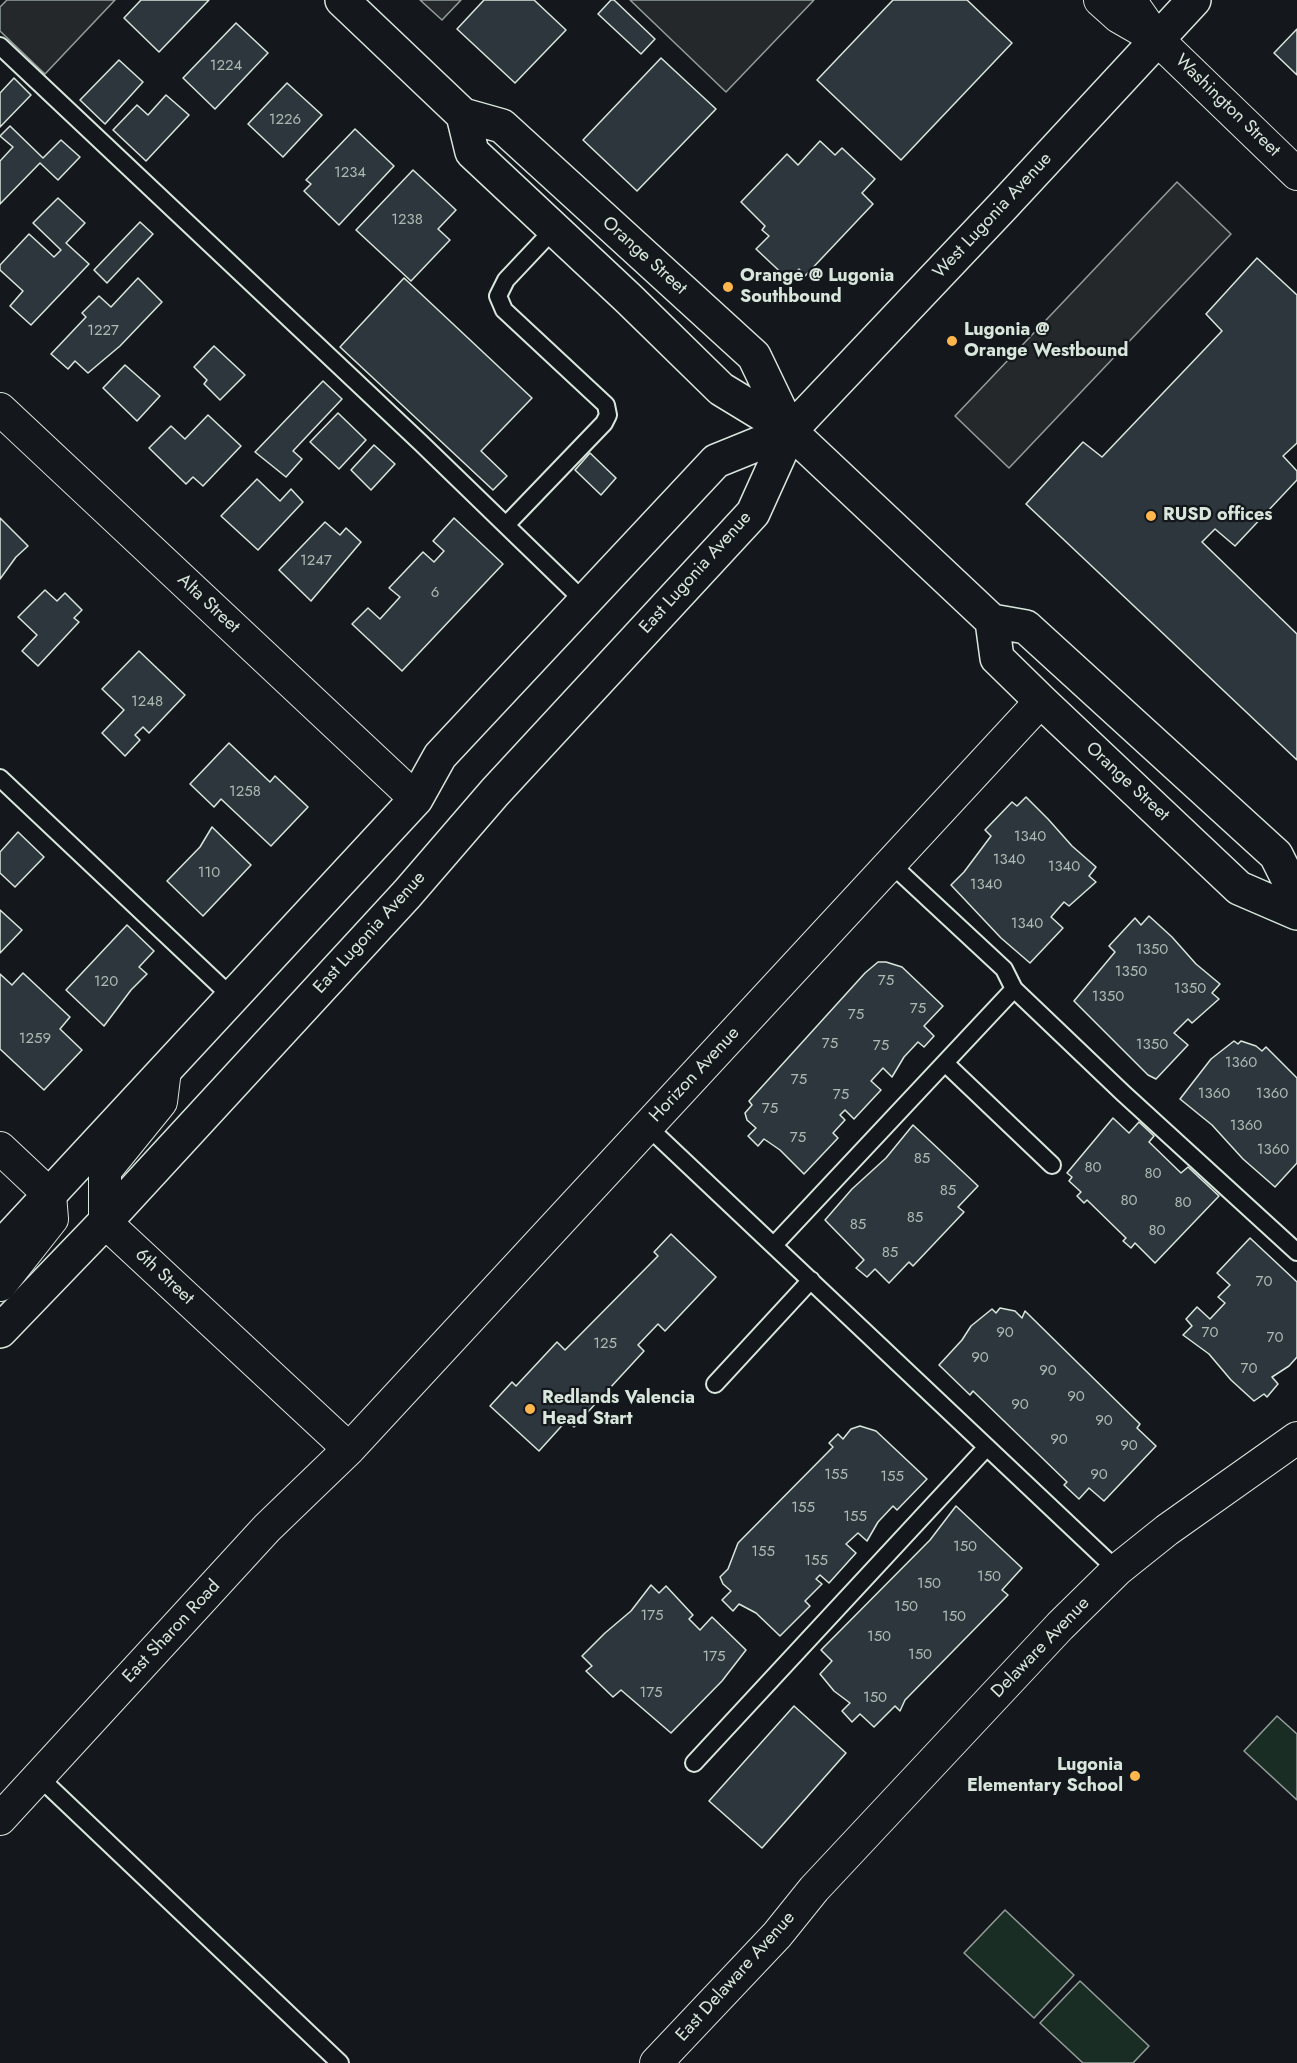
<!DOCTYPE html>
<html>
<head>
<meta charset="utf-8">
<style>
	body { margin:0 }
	canvas { display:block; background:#14181c }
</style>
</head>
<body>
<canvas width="1297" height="2063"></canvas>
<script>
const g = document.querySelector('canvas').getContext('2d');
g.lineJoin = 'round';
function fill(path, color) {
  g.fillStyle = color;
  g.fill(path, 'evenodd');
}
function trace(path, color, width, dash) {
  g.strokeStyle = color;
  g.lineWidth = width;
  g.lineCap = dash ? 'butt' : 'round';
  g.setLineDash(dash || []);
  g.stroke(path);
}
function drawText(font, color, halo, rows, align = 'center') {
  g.font = font + ' Jost,sans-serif';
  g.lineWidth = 4.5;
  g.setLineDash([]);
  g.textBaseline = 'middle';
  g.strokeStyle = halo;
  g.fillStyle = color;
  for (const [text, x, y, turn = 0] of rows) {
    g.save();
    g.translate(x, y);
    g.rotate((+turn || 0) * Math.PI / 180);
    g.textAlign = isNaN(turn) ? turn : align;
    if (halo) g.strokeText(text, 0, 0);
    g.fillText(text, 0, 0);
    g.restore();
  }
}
const green = new Path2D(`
	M1277,1716l20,18v66l-53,-49z
	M1005,1910l69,65 -40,43 -70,-65z
	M1080,1981l69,65 -16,17h-50l-43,-40z`);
fill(green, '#1a2d24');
trace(green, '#939e99', 1.5);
const parking = new Path2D(`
	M7,0h108l-70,74 -45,-43v-24z
	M420,0h41l-19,20z
	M630,0h184l-88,92z
	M1177,182l54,52 -222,234 -54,-52z`);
fill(parking, '#24282b');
trace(parking, '#939e99', 1.5);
const building = new Path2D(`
	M141,0h68l-50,52 -35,-34z
	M484,0h50l32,30 -51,53 -58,-54z
	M611,0h3l41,39 -14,15 -43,-40z
	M893,0h74l45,43 -111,117 -84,-80z
	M236,23l32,30 -53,56 -32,-31z
	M1297,29v46l-23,-22z
	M661,58l55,51 -79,82 -54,-51z
	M119,60l24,22 -38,42 -25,-24z
	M14,78l17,17 -31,32v-34z
	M287,83l35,32 -39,42 -35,-33z
	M166,95l23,20 -43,46 -33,-31 24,-25 11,10z
	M10,126l33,32 18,-18 19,17 -22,23 -18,-17 -40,41v-43l13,-14 -13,-11z
	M355,129l39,37 -55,59 -35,-34 7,-7 -5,-4z
	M820,141l15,14 7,-7 33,31 -13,14 11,11 -68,72 -6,-7 -10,11 -33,-31 13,-13 -7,-6 3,-4 -24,-24 46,-48 11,11z
	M413,170l43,40 -18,19 12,11 -39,41 -55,-51z
	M58,198l27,25 -19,20 23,21 -58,61 -21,-19 13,-15 -23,-21v-5l29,-31 25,23 7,-7 -28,-27z
	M140,222l13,12 -46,49 -13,-13z
	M1257,258l40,37v148l-14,13 14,15v9l-62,66 -20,-17 -13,13 95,92v126l-271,-256 57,-62 19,15 120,-126 -16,-17z
	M138,278l24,24 -42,44 -32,27 -13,-12 -7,8 -17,-15 35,-37 -4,-4 17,-17 12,11z
	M404,278l128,120 -51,53 26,25 -14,14 -153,-143z
	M214,346l31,29 -25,25 -16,-16 3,-4 -13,-13z
	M125,365l35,31 -23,25 -34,-33z
	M323,381l19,18 -49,52 9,8 -16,18 -31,-25z
	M338,413l28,27 -27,29 -29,-27z
	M208,415l33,31 -38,40 -10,-9 -7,7 -37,-36 22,-22 14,13z
	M374,445l21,19 -24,26 -20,-20z
	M590,453l26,25 -15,17 -26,-25z
	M257,479l23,22 11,-12 12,13 -45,48 -37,-34z
	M0,518l28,28 -12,11 -16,22z
	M454,518l49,46 -101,107 -50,-47 16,-16 12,11 20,-22 -11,-9 34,-36 11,10 10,-11 -11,-10z
	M325,522l15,13 6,-7 15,14 -50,59 -32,-31z
	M45,590l12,11 8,-8 17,17 -8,8 5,4 -41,44 -16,-15 15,-16 -19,-18z
	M139,651l46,44 -36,38 -6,-6 -8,8 5,5 -15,16 -23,-23 22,-23 -22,-21z
	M229,743l41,39 5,-6 33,31 -37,39 -50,-47 -7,8 -24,-23z
	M1026,797l22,22 24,27 24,21 -7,9 7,6 -27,24 -5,-4 -13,15 12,11 -33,35 -29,-25 -50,-53 13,-13 27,-36 -6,-6 27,-28 5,4z
	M212,827l39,38 -48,51 -36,-35 33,-34z
	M18,832l26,25 -29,30 -15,-14v-21z
	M0,910l22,20 -22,23z
	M1149,916l23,21 24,27 24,20 -8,9 7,6 -27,24 -4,-4 -14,14 14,12 -32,34 -8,-4 -74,-74 41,-49 -6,-6 26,-28 6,7z
	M127,925l27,26 -15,16 8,7 -16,16 -27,36 -38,-36z
	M878,962h8l16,5 41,39 -19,20 10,10 -10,11 -6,-5 -14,15 -12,20 -9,-9 -12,13 10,9 -27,29 -9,-9 -5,5 5,5 -12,13 5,5 -34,36 -24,-24 -16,-11 -6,7 -10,-10 8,-8 -9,-8 -2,-7 7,-8 -3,-4 116,-128z
	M23,973l47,44 -10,12 22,21 -38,40 -44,-41v-75l12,11z
	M1234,1041l4,3 3,-3 15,5 6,5 4,-4 31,31v85l-22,24 -32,-28 -31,-34 -32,-26 31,-40z
	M1113,1118l16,15 10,-11 15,14 -5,6 32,31 7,-6 31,29 -64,67 -20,-20 -4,5 -8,-7 3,-3 -39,-38 -3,3 -7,-7 4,-4 -12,-11 3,-4 -5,-4z
	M913,1125l65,61 -20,21 6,5 -51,54 -4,-4 -20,21 -14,-14 -8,8 -11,-9 8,-8 -39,-40 27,-31 34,-31z
	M671,1234l45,43 -51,54 -7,-7 -20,21 6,6 -70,76 -7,-7 -28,31 -49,-45 22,-24 4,4 41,-44 8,8 93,-94 -4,-4z
	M1250,1238l47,44v75l-8,9 -17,11 6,7 -11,13 -3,-3 -10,7 -23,-21 -22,-26 -26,-19 9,-9 -6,-7 11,-12 13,12 15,-16 -7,-6 12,-12 -13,-12z
	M1000,1308l15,3 7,7 3,-7 115,113 -3,4 19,18 -52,55 -15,-13 -10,11 -15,-14 3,-3 -94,-91 -3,4 -31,-30 23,-25 9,-14 21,-17 4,4z
	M860,1426l16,5 51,48 -30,31 -4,-4 -15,16 -11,19 -9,-8 -12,11 10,9 -27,30 -9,-8 -4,4 6,5 -17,17 5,5 -30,30 -24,-23 -17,-9 -6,7 -11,-11 9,-9 -8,-7 -3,-7 8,-8 10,-26 95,-96 -4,-4 9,-9 5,5 8,-10z
	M956,1506l66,62 -20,22 6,5 -103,105 -5,11 -5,-5 -21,21 -14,-13 -8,8 -10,-11 8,-8 -16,-12 -14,-17 12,-13 -11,-11 109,-110z
	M651,1585l8,8 7,-7 27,29 -4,4 11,11 12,-13 34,33 -24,31 -51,52 -50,-43 -8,7 -27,-26 6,-5 -10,-10 23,-23 26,-22z
	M794,1706l52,47 -84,95 -53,-47z`);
fill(building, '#2c363c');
trace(building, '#d8e6dc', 1.5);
const service = new Path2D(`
	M0,46l421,397 164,159
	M506,525l98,-102 4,-8 -2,-10 -102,-95 -6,-14 8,-16 48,-51
	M0,778l233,220
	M1014,989l109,104 174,159
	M945,1063l107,102
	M647,1126l470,444
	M774,1245l240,-256 -10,-20 -114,-106
	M715,1384l96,-104
	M694,1763l293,-316
	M39,1777l301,286`);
const minor = new Path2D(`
	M1100,0l19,17 26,15
	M1130,0l27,39 140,135
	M0,409l416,390
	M165,1070l-4,32 -56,69v51l244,227
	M0,1148l50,47 2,24 -52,66
	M0,1819l267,-291 82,-79 692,-748
	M656,2063l121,-128 37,-46 246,-263 57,-56 50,-40 130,-92`);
const secondary = new Path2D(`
	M342,0l121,115 39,11 252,230 36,75
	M463,115l9,37 157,147 92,90 69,42 202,190 34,6 250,228 21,42
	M992,621l5,37 44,43 198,187 58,25
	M0,1248l416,-449 24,-43 276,-295 74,-30
	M0,1331l105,-109 302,-328 88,-102 258,-279 37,-82 213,-225 191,-206`);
trace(service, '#d8e6dc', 20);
trace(minor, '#d8e6dc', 34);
trace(secondary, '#d8e6dc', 36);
trace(service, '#14181c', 16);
trace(minor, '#14181c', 32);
trace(secondary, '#14181c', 33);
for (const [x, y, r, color] of [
	[728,287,6,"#ffb74d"],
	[952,341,6,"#ffb74d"],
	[1151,516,6,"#ffb74d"],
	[530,1409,6,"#ffb74d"],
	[1135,1776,6,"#ffb74d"]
]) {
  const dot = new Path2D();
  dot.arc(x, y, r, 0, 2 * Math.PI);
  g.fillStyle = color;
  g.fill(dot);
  trace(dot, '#14181c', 2);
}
drawText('15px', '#adbab4', null, [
	["1224",226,66],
	["1226",285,120],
	["1234",350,173],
	["1238",407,220],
	["1227",103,331],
	["1247",316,561],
	["6",435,593],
	["1248",147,702],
	["1258",245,792],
	["1340",1030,837],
	["1340",1009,860],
	["1340",1064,867],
	["110",209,873],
	["1340",986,885],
	["1340",1027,924],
	["1350",1152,950],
	["1350",1131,972],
	["75",886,981],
	["120",106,982],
	["1350",1190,989],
	["1350",1108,997],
	["75",918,1009],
	["75",856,1015],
	["1259",35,1039],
	["75",830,1044],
	["1350",1152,1045],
	["75",881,1046],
	["1360",1241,1063],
	["75",799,1080],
	["1360",1214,1094],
	["1360",1272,1094],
	["75",841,1095],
	["75",770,1109],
	["1360",1246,1126],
	["75",798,1138],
	["1360",1273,1150],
	["85",922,1159],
	["80",1093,1168],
	["80",1153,1174],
	["85",948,1191],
	["80",1129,1201],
	["80",1183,1203],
	["85",915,1218],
	["85",858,1225],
	["80",1157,1231],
	["85",890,1253],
	["70",1264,1282],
	["90",1005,1333],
	["70",1210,1333],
	["70",1275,1338],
	["125",605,1344],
	["90",980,1358],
	["70",1249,1369],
	["90",1048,1371],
	["90",1076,1397],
	["90",1020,1405],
	["90",1104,1421],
	["90",1059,1440],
	["90",1129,1446],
	["155",836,1475],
	["90",1099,1475],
	["155",892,1477],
	["155",803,1508],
	["155",855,1517],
	["150",965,1547],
	["155",763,1552],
	["155",816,1561],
	["150",989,1577],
	["150",929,1584],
	["150",906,1607],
	["175",652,1616],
	["150",954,1617],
	["150",879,1637],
	["150",920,1655],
	["175",714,1657],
	["175",651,1693],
	["150",875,1698]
]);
drawText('18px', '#d8e6dc', '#14181c', [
	["Washington Street",1227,106,44],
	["West Lugonia Avenue",993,216,-47],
	["Orange Street",644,256,42],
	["East Lugonia Avenue",696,573,-48],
	["Alta Street",208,604,43],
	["Orange Street",1127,782,43],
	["East Lugonia Avenue",370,933,-48],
	["Horizon Avenue",695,1075,-47],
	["6th Street",164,1277,43],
	["East Sharon Road",172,1632,-47],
	["Delaware Avenue",1041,1648,-46],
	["East Delaware Avenue",736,1977,-48]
]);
drawText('bold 18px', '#d8e6dc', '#14181c', [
	["Orange @ Lugonia",740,277],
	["Southbound",740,298],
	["Lugonia @",964,331],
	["Orange Westbound",964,352],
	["RUSD offices",1163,516],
	["Redlands Valencia",542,1399],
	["Head Start",542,1420],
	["Lugonia",1123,1766,"right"],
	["Elementary School",1123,1787,"right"]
], 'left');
</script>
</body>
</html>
